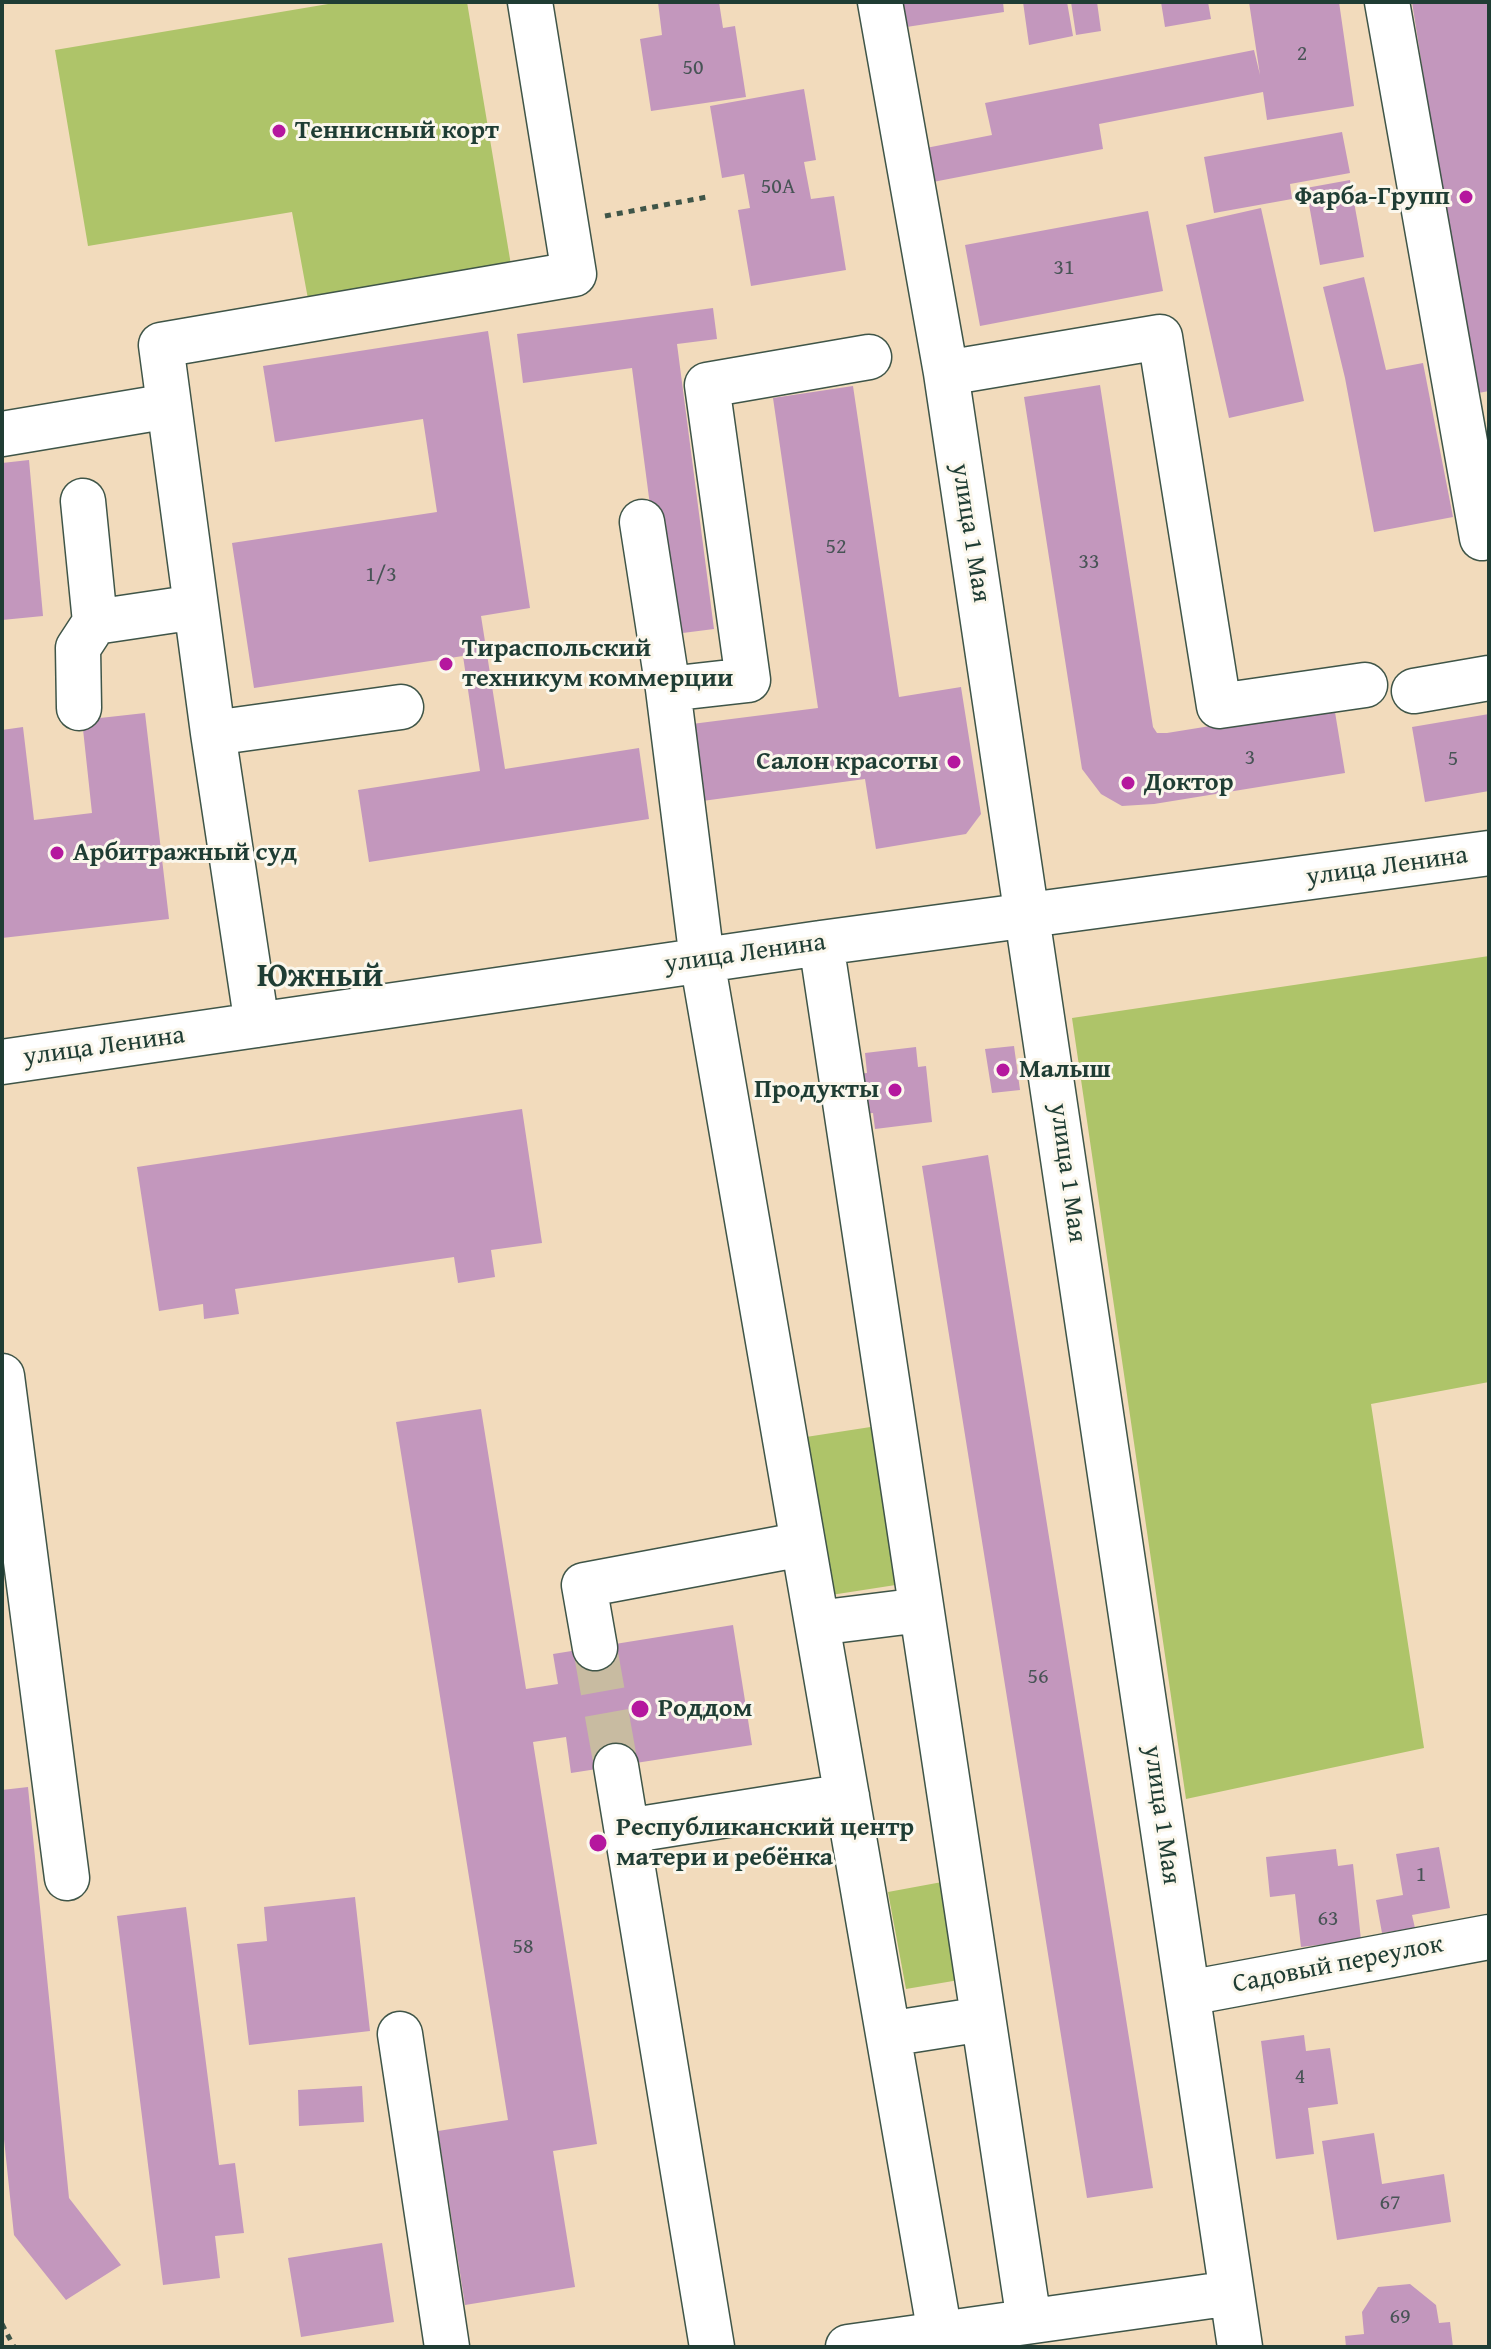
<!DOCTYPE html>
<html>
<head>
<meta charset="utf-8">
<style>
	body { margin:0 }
	#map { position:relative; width:1491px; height:2349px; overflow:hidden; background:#f2dbbc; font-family:"Gentium Book Plus",serif }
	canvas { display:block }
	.frame { position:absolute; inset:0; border:4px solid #1f3d34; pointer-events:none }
</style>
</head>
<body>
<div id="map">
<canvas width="1491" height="2349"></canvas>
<div class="frame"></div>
</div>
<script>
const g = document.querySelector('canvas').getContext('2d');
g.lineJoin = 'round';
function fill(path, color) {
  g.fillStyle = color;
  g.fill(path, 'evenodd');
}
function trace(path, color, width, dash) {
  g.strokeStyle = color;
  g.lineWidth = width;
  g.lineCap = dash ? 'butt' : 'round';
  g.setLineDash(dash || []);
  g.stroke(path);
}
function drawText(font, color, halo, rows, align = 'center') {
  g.font = font + ' "Gentium Book Plus",serif';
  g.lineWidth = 6;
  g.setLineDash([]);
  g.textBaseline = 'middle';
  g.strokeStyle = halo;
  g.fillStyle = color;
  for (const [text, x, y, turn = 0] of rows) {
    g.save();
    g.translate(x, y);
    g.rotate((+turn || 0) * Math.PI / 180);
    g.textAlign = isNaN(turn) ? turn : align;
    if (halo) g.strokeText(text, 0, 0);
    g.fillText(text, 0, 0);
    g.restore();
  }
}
fill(new Path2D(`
	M340,2h127l44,263 -203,34 -16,-87 -204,34 -33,-196z
	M1489,956v426l-118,22 53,344 -238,51 -114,-781z
	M877,1426l25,158 -71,11 -25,-158z
	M942,1882l17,98 -53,9 -18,-97z`), '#aec469');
fill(new Path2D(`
	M658,2h61l4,26 12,-2 11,71 -95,14 -11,-72 22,-4z
	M896,2h107l1,10 -104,16z
	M1023,2h44l6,34 -44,9z
	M1071,2h26l4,29 -25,4z
	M1161,2h47l3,17 -46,8z
	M1249,2h90l15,104 -87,14 -4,-28 -164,32 4,25 -170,33 -7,-34 66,-13 -7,-32 269,-53 6,25z
	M1412,2h77v389l-16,3z
	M804,89l12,71 -12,2 7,37 23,-3 12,74 -95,16 -13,-76 12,-2 -6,-34 -22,4 -12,-72z
	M1342,132l8,41 -60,11 2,15 -78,14 -10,-56z
	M1350,180l14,77 -44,8 -14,-77z
	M1261,208l43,193 -75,17 -43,-193z
	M1148,211l15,80 -183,35 -15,-81z
	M1364,277l22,93 37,-7 30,154 -79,15 -29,-154 -22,-91z
	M713,308l4,31 -40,5 37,285 -47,6 -35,-267 -109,15 -6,-49z
	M488,331l42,277 -49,8 24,153 134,-21 10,71 -280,43 -11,-72 122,-19 -17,-115 -209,32 -22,-145 205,-31 -14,-93 -148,23 -12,-76z
	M1100,385l53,342 4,6h10l167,-27 11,67 -191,31 -32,2 -21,-12 -19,-25 -58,-372z
	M853,386l46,311 62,-10 20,127 -15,20 -90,15 -11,-70 -170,23 -11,-77 134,-17 -45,-310z
	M29,460l14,156 -41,4v-157z
	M145,713l24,206 -167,19v-208l21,-3 11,93 58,-7 -10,-93z
	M1489,714v77l-64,11 -13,-75z
	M1014,1046l6,44 -28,3 -7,-44z
	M916,1047l2,20 8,-1 6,56 -57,7 -2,-16 -12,1 -4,-40 10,-1 -2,-20z
	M522,1109l20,134 -51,7 4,27 -37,6 -4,-26 -219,32 4,25 -35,5 -1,-15 -44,7 -22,-144z
	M988,1155l165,1033 -66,10 -165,-1032z
	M481,1409l45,280 32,-5 -5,-30 180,-29 19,120 -181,28 -5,-36 -33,5 64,402 -44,7 22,136 -110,18 -27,-174 70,-11 -112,-698z
	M28,1787l41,411 52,67 -55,35 -52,-65 -12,-115v-330z
	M1439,1847l11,61 -38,7 3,13 -33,5 -6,-33 27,-5 -7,-41z
	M1336,1849l2,17 15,-2 8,76 -60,7 -6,-53 -25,3 -4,-40z
	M355,1897l15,134 -121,14 -12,-101 30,-3 -3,-34z
	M186,1907l33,258 16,-2 9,70 -29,3 5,42 -57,7 -46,-369z
	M1304,2035l2,16 24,-3 8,56 -30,4 6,46 -38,5 -15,-118z
	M362,2086l2,36 -65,4 -1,-36z
	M1374,2133l8,51 62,-10 7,48 -114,18 -15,-99z
	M382,2243l12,79 -93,15 -13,-79z
	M1410,2284l26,21 3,18 11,-1 3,25h-107l-1,-11 19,-2 -2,-22 16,-25z`), '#c397bd');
trace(new Path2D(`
	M595,1648l21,118`), '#c8bba1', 44, [44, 22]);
const minor = new Path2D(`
	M880,2l66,371 294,1974
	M1387,2l95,536
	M869,357l-162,28 41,295 -80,9 34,271 238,1374
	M946,373l214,-36 59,369 146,-21
	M2,434l167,-28
	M83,501l12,121
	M642,522l26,167
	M1414,691l75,-13
	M79,708l-1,-60 17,-26 101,-15
	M213,733l188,-26
	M821,943l208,1378
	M257,1025l-44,-292 -52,-388 413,-71 -44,-272
	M2,1062l819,-119 668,-90
	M2,1376l65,502
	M817,1623l104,-13
	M595,1648l-11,-63 219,-41
	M616,1766l96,581
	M627,1831l220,-35
	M1188,1993l301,-56
	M400,2034l47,313
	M888,2034l95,-15
	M848,2347l384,-54`);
trace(minor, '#3f5548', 47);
trace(new Path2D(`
	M605,216l102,-19
	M2,2324l12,23`), '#3f5548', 5, [6, 6]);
trace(minor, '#fff', 44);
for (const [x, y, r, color] of [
	[279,131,8,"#b5179e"],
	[1466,197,8,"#b5179e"],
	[446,664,8,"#b5179e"],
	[954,762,8,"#b5179e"],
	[1128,783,8,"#b5179e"],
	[57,853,8,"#b5179e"],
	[1003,1070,8,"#b5179e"],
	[895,1090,8,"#b5179e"],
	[640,1709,10,"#b5179e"],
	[598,1843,10,"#b5179e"]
]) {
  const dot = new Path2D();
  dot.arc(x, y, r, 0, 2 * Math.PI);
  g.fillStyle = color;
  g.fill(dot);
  trace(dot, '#fbf7ec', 3);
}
drawText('22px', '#485456', null, [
	["2",1302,54],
	["50",693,68],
	["50А",778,187],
	["31",1064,268],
	["52",836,547],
	["33",1089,562],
	["1/3",381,575],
	["3",1250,758],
	["5",1453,759],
	["56",1038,1677],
	["1",1421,1875],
	["63",1328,1919],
	["58",523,1947],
	["4",1300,2077],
	["67",1390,2203],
	["69",1400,2317]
]);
drawText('bold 26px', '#1f3d34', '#fbf7ec', [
	["Теннисный корт",295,131],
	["Фарба-Групп",1450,197,"right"],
	["Тираспольский",462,649],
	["техникум коммерции",462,679],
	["Салон красоты",938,762,"right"],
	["Доктор",1144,783],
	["Арбитражный суд",73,853],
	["Малыш",1019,1070],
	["Продукты",879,1090,"right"],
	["Роддом",658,1709],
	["Республиканский центр",616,1828],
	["матери и ребёнка",616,1858]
], 'left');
drawText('26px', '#1f3d34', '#fbf7ec', [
	["улица 1 Мая",970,533,81],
	["улица Ленина",1387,867,-8],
	["улица Ленина",745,954,-8],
	["улица Ленина",104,1047,-8],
	["улица 1 Мая",1067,1173,82],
	["улица 1 Мая",1161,1815,82],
	["Садовый переулок",1338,1965,-11]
]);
drawText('bold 34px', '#1f3d34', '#fbf7ec', [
	["Южный",320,977]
]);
</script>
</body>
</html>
